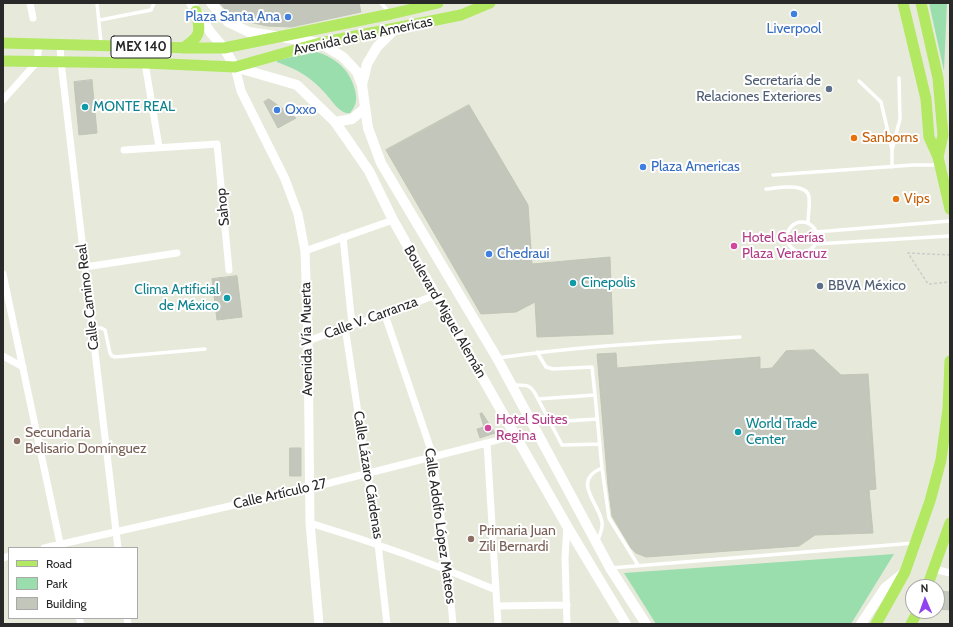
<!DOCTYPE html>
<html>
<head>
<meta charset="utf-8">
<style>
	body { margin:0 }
	#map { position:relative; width:953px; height:627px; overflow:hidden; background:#e7eadb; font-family:Cabin,sans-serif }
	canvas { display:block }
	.frame { position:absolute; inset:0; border:4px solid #292929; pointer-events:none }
	.legend { position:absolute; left:8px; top:547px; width:130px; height:72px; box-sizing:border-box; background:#fff; border:1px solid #a9a9a9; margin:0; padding:5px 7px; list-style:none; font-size:12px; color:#292929 }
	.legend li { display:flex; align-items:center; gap:8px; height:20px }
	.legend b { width:20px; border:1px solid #a9a9a9 }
	.north { position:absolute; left:905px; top:579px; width:40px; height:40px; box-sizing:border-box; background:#fff; border:1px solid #a9a9a9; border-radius:50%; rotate:358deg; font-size:11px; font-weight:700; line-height:16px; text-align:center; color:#292929 }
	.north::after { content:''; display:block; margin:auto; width:14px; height:18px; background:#9043ef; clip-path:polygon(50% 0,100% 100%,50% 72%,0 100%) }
</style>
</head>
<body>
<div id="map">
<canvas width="953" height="627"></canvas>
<div class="frame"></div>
<ul class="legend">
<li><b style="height:5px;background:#b2e862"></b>Road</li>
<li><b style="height:11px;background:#9adeae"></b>Park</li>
<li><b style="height:11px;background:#c2c6bb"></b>Building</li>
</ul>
<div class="north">N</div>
</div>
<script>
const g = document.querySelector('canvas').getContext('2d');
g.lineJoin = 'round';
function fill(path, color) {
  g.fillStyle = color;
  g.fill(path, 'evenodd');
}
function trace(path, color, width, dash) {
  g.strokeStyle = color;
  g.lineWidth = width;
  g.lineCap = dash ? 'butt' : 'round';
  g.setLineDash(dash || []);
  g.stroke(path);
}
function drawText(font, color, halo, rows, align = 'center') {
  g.font = font + ' Cabin,sans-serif';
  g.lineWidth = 4;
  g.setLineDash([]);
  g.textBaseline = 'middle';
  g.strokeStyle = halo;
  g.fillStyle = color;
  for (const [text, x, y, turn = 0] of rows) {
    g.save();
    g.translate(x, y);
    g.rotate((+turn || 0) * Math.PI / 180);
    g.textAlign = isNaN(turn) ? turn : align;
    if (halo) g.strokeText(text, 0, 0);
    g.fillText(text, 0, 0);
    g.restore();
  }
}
fill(new Path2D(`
	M929,3h18l-3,68z
	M317,52c19,6 33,18 38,38 2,9 2,15 -5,23 -10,2 -19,-14 -26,-21 -13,-15 -28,-23 -47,-30v-2z
	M894,554l-43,70h-195l-32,-51z`), '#9adeae');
const building = new Path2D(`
	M220,3l64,1 7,-1h68l2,9 -70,15 -24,-1 -22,-5 -19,-11z
	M92,80l5,53 -18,2 -5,-53z
	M269,99l27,19 -18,10 -14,-26z
	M469,105l59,100 4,59 78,-7 3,77 -76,3 -2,-35 -19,10 -35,2 -95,-164z
	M237,276l5,41 -25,3 -5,-41z
	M814,350l27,25 27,-1 8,115 -7,1 4,43 -58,2 -16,11 -153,11 -10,-4 -5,-5 -19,-32 -4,-31 -11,-131 19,-1 1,15 143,-11v12l12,-1 14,-17z
	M482,413l13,20 -15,5 -3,-9 7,-2 -4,-13z
	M290,448h11v28h-11z
	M940,591l10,1v18l-12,-1z`);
fill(building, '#c2c6bb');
trace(building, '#c1c5b5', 1);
trace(new Path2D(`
	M950,255l-42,-2 20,31 22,-2`), '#ccc', 1.5, [3, 2]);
trace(new Path2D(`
	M97,3l4,40
	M381,3l8,9
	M100,20l51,-10 3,-7
	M859,81l22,21 11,47
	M892,167v-17l8,-31 -1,-41
	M773,175l140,-10h25
	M766,189c11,-1 41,-7 43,8 1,9 -1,18 -1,26
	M787 237a15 15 0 1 1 30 0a15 15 0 1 1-30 0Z
	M816,232l134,-11
	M815,244l135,-8
	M92,328h9l4,2 5,23 2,3 3,1 90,-8
	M537,352l9,15 7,2 39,-2 3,28
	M498,358c80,-12 161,-16 242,-21
	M513,385c15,0 18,-1 25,14l57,-4 7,73 7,50 29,47
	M538,399l24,46 38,-1
	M550,422l47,-3
	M598,540c2,-6 5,-12 4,-18 -3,-19 -31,-41 0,-54
	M611,568l303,-25`), '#fff', 3.5);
trace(new Path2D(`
	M30,3l3,15
	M60,45l1,17 57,486
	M145,63l14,84
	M3,100l34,-38 2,-18
	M124,150l93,-6 12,126
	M343,237l9,88
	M305,251l88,-31
	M85,267l92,-14
	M3,274l58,274
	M385,315l48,141 15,114 5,54
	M345,327l33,217 9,80
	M308,341l37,-14 40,-12 50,-20
	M3,356l20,11
	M487,443l11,181
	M310,523c63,19 125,41 186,67
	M44,548l266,-60 177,-45 28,-8
	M3,558l6,-2
	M934,569l16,4
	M498,606l69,-1
	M79,618l2,6
	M127,618l1,6
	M567,624l-2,-66 2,-32`), '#fff', 7);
trace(new Path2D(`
	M235,67l6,24 44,88 13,35 7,37 3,90 2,182 9,101`), '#fff', 9);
trace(new Path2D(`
	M191,3l20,30 13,15 11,19 62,18 38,37 12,17 22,32 24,49 122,215 52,91 59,98
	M211,3l17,19 21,10 71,11 23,14 14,15 5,13 6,43 13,35 116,195 113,210 36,56
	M362,85l5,-21 10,-17 19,-19
	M335,122l17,-3 13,-11
	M861,624l24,-36 19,-15`), '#fff', 10);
trace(new Path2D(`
	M903,3l23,96 3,38 9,20
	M921,3l17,75 5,57 -5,22 12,52
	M3,43l190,5h31l167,-34 47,-11
	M183,48c18,-12 18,-15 13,-37
	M3,61l142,2 90,4 85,-24 141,-28 29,-12
	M927,587l23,-64
	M876,624l29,-52 25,-71 11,-41 7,-51 2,-48
	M911,624l7,-13`), '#b2e862', 11);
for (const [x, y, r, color] of [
	[794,14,4,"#3f7fe0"],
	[288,17,4,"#3f7fe0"],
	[829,89,4,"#5c6f8a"],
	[85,107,4,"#0f9aa8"],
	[277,110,4,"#3f7fe0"],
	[854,138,4,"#e8710a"],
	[643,167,4,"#3f7fe0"],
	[896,199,4,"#e8710a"],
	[734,246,4,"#d1479c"],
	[489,254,4,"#3f7fe0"],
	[573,283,4,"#0f9aa8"],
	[820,286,4,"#5c6f8a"],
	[227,298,4,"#0f9aa8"],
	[488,428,4,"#d1479c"],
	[738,432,4,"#0f9aa8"],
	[17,441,4,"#8d6e63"],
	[471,539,4,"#8d6e63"]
]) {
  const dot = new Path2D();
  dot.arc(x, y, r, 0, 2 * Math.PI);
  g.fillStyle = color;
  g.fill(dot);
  trace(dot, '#fff', 1.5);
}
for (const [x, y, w] of [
	[141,47,60]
]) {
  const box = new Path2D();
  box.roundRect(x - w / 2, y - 11, w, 22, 3);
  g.fillStyle = '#fff';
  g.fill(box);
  trace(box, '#292929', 1);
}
drawText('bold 13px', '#292929', null, [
	["MEX 140",141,47]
]);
drawText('14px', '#366cbe', '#fff', [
	["Plaza Santa Ana",280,17,"right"],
	["Liverpool",794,29,"center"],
	["Oxxo",285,110],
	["Plaza Americas",651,167],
	["Chedraui",497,254]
], 'left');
drawText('14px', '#292929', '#fff', [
	["Avenida de las Americas",363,36,-12],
	["Sahop",223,207,-96],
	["Calle Camino Real",88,297,-97],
	["Boulevard Miguel Alemán",445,312,60],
	["Calle V. Carranza",371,318,-20],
	["Avenida Vía Muerta",307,339,-91],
	["Calle Lázaro Cárdenas",368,475,81],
	["Calle Artículo 27",280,494,-13],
	["Calle Adolfo López Mateos",440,526,82]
]);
drawText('14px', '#4e5e75', '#fff', [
	["Secretaría de",821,81],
	["Relaciones Exteriores",821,97],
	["BBVA México",828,286,"left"]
], 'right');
drawText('14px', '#0d838f', '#fff', [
	["MONTE REAL",93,107],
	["Cinepolis",581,283],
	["Clima Artificial",219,290,"right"],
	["de México",219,306,"right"],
	["World Trade",746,424],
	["Center",746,440]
], 'left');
drawText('14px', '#c56008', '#fff', [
	["Sanborns",862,138],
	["Vips",904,199]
], 'left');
drawText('14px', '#b23c85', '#fff', [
	["Hotel Galerías",742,238],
	["Plaza Veracruz",742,254],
	["Hotel Suites",496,420],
	["Regina",496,436]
], 'left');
drawText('14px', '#785e54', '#fff', [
	["Secundaria",25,433],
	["Belisario Domínguez",25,449],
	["Primaria Juan",479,531],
	["Zili Bernardi",479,547]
], 'left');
</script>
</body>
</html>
